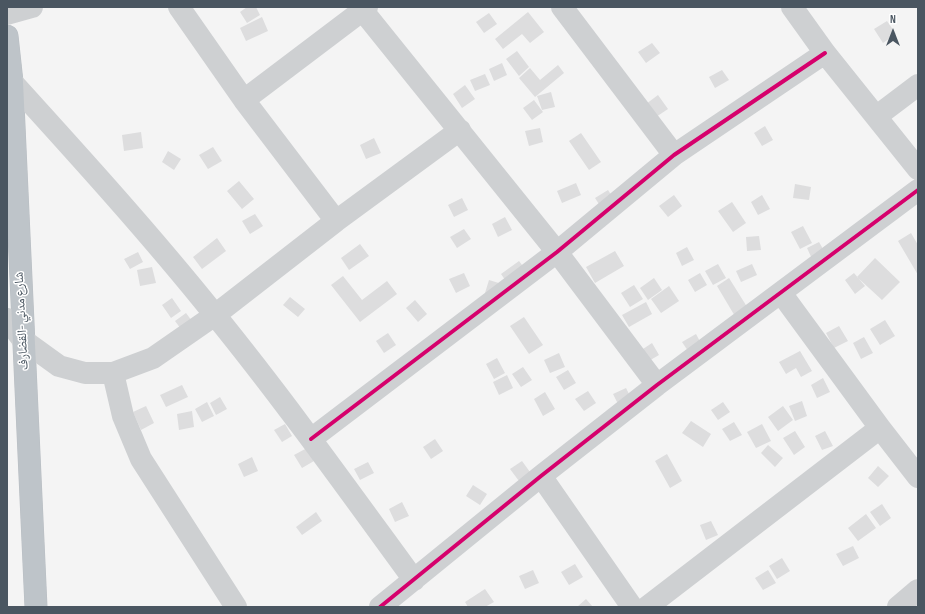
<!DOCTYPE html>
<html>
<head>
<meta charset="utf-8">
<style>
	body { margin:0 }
	#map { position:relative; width:925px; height:614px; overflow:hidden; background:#f4f4f4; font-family:"Sofia Sans Condensed",sans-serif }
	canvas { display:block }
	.frame { position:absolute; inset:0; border:8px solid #4a5661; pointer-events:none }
	.north { position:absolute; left:873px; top:12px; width:40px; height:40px; -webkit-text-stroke:3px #fff; paint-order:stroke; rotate:0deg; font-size:11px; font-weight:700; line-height:16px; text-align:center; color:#4a5661 }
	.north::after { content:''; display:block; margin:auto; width:14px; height:18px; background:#4a5661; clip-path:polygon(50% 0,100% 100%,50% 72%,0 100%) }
</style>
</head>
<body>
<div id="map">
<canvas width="925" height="614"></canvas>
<div class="frame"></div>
<div class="north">N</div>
</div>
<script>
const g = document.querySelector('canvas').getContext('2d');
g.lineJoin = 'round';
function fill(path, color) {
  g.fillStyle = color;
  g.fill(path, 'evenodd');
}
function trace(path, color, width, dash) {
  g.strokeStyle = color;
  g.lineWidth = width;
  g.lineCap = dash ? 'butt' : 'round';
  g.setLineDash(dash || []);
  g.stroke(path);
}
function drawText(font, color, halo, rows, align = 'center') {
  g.font = font + ' "Sofia Sans Condensed","Noto Naskh Arabic",sans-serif';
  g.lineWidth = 3;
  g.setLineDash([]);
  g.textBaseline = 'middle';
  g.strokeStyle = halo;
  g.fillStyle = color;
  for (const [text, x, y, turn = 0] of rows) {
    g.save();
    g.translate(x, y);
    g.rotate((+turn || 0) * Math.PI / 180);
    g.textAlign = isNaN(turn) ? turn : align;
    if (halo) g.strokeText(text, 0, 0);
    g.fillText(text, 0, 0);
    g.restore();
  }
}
fill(new Path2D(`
	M247,7h9l4,8 -13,8 -7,-11z
	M528,12l16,20 -14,11 -8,-9 -19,15 -8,-10z
	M489,13l8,11 -13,9 -8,-11z
	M262,17l6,14 -22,10 -6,-13z
	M887,21l9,13 -13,9 -9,-14z
	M652,43l8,10 -14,10 -8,-11z
	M517,51l12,16 -10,9 -13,-17z
	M502,63l5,12 -13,6 -5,-12z
	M558,65l6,8 -29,24 -16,-19 11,-10 10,12z
	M722,70l7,10 -14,8 -6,-11z
	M485,74l5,11 -15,6 -5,-11z
	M465,85l10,14 -13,9 -9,-14z
	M551,92l4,15 -13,3 -5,-14z
	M658,95l10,14 -12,8 -10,-13z
	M534,100l9,12 -11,8 -9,-12z
	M765,126l8,14 -11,6 -8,-13z
	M540,128l3,14 -14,4 -4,-15z
	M141,132l2,16 -19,3 -2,-16z
	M581,133l20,29 -12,8 -20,-29z
	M374,138l7,15 -15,6 -6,-14z
	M213,147l9,14 -14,8 -9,-14z
	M168,151l13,8 -7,11 -12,-8z
	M239,181l15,18 -12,10 -15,-18z
	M576,183l5,12 -19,8 -5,-12z
	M795,184l16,3 -2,13 -16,-2z
	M608,190l9,14 -13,8 -9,-14z
	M674,195l8,11 -14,11 -9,-11z
	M762,195l8,14 -12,6 -7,-13z
	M462,198l6,12 -14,7 -6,-12z
	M732,202l14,21 -13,9 -15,-21z
	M255,214l8,12 -13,8 -8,-13z
	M505,217l7,13 -14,7 -6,-13z
	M803,226l9,17 -12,6 -9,-17z
	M464,229l7,10 -14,9 -7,-11z
	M911,233l7,12v30l-20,-34z
	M759,236l2,14 -14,1 -1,-14z
	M217,238l9,13 -24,18 -9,-12z
	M819,242l7,12 -13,7 -6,-13z
	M360,244l9,12 -20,14 -8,-12z
	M687,247l7,13 -12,6 -6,-13z
	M615,251l9,15 -29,17 -9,-16z
	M138,252l5,10 -13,7 -6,-10z
	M875,258l25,24 -18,18 -25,-23z
	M519,261l10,13 -19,13 -9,-13z
	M718,264l8,14 -13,7 -8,-14z
	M752,264l5,11 -16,7 -5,-11z
	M152,267l4,16 -16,3 -3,-16z
	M464,273l6,13 -14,7 -7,-14z
	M700,273l7,12 -12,7 -7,-12z
	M854,273l11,13 -10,8 -10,-14z
	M343,276l19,24 25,-19 10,13 -37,28 -29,-37z
	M654,278l8,12 -14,10 -8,-12z
	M729,278l20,32 -13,8 -19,-32z
	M489,280l13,4 -4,13 -13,-4z
	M634,285l9,14 -13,8 -9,-14z
	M669,286l10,15 -18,12 -10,-14z
	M290,297l15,12 -7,8 -15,-12z
	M172,298l9,13 -10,7 -9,-13z
	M415,300l12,14 -9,8 -12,-14z
	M646,302l6,12 -23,13 -7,-12z
	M186,313l9,12 -11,8 -9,-12z
	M524,317l19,28 -14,9 -19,-28z
	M885,320l10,16 -15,9 -10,-16z
	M839,326l9,15 -14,7 -8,-15z
	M388,333l8,12 -12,8 -8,-12z
	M696,334l7,13 -13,7 -8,-12z
	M864,337l9,16 -12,6 -8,-16z
	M652,343l7,12 -12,7 -7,-11z
	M800,351l12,20 -11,6 -5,-9 -10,6 -7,-12z
	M559,353l6,14 -15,6 -6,-13z
	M497,358l8,15 -11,6 -8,-15z
	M523,367l9,13 -11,7 -9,-13z
	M568,370l8,13 -12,7 -8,-13z
	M507,375l6,13 -14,7 -6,-13z
	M823,378l7,14 -13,6 -6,-13z
	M182,385l6,12 -22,10 -6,-12z
	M626,388l6,12 -13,6 -6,-12z
	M588,391l8,12 -12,8 -9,-12z
	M545,392l10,17 -12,7 -9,-17z
	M220,397l7,12 -11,6 -6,-12z
	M802,401l5,15 -12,5 -6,-15z
	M207,402l7,14 -12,6 -7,-13z
	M723,402l7,10 -12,8 -7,-10z
	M146,406l8,17 -13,7 -8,-18z
	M783,406l10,14 -15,11 -10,-14z
	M192,411l2,16 -15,3 -2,-16z
	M691,421l20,13 -8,13 -21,-14z
	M734,422l8,13 -12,6 -8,-12z
	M285,424l7,12 -10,6 -8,-12z
	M762,424l9,17 -15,7 -9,-16z
	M795,431l10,16 -11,8 -11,-17z
	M825,431l8,15 -11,4 -7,-14z
	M435,439l8,12 -12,8 -8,-12z
	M768,445l15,13 -8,9 -14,-14z
	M307,448l7,13 -12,7 -8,-13z
	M667,454l15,27 -12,7 -15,-27z
	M252,457l6,14 -14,6 -6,-13z
	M522,461l8,11 -11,9 -9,-12z
	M368,462l6,11 -14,7 -6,-11z
	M878,466l11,10 -11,11 -10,-9z
	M473,485l14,9 -7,11 -14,-9z
	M402,502l7,14 -14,6 -6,-13z
	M882,504l9,14 -11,8 -10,-14z
	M316,512l6,9 -20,14 -6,-8z
	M866,514l10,14 -18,13 -10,-13z
	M711,521l7,14 -12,5 -6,-15z
	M853,546l6,12 -16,8 -7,-12z
	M782,558l8,13 -13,8 -8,-13z
	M575,564l8,13 -14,8 -8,-13z
	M533,570l6,13 -14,6 -6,-13z
	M768,570l8,13 -13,7 -8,-12z
	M485,589l9,13 -9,5h-17l-3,-5z
	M586,599l7,8h-16z`), '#ddddde');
const highway = new Path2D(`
	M7,36l5,46 24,525`);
trace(highway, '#b9bec3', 23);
trace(new Path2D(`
	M179,7l65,93 92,121
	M562,7l112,148
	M792,7l33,46 93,116
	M363,11l194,241 100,133
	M7,14l25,-7
	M12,82c69,76 138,152 203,233 69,85 134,176 199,265
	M244,100l123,-93
	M877,116l41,-31
	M781,293l99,135 38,49
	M7,319l16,21 36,26 26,7h28l40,-15 62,-43 121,-94 124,-91
	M113,373l10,43 18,43 95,148
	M311,439l246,-187 117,-97 151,-102
	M541,476l91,131
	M380,607l161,-131 116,-91 261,-195
	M647,607l233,-179
	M898,607l20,-17`), '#ced0d2', 22);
trace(highway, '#bec4c9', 22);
trace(new Path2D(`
	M311,439l246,-187 117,-97 151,-102
	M380,607l161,-131 116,-91 261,-195`), '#d6006c', 4);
drawText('13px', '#4a5661', '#fff', [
	["شارع مدني -القضارف",22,321,-93]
]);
</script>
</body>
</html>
